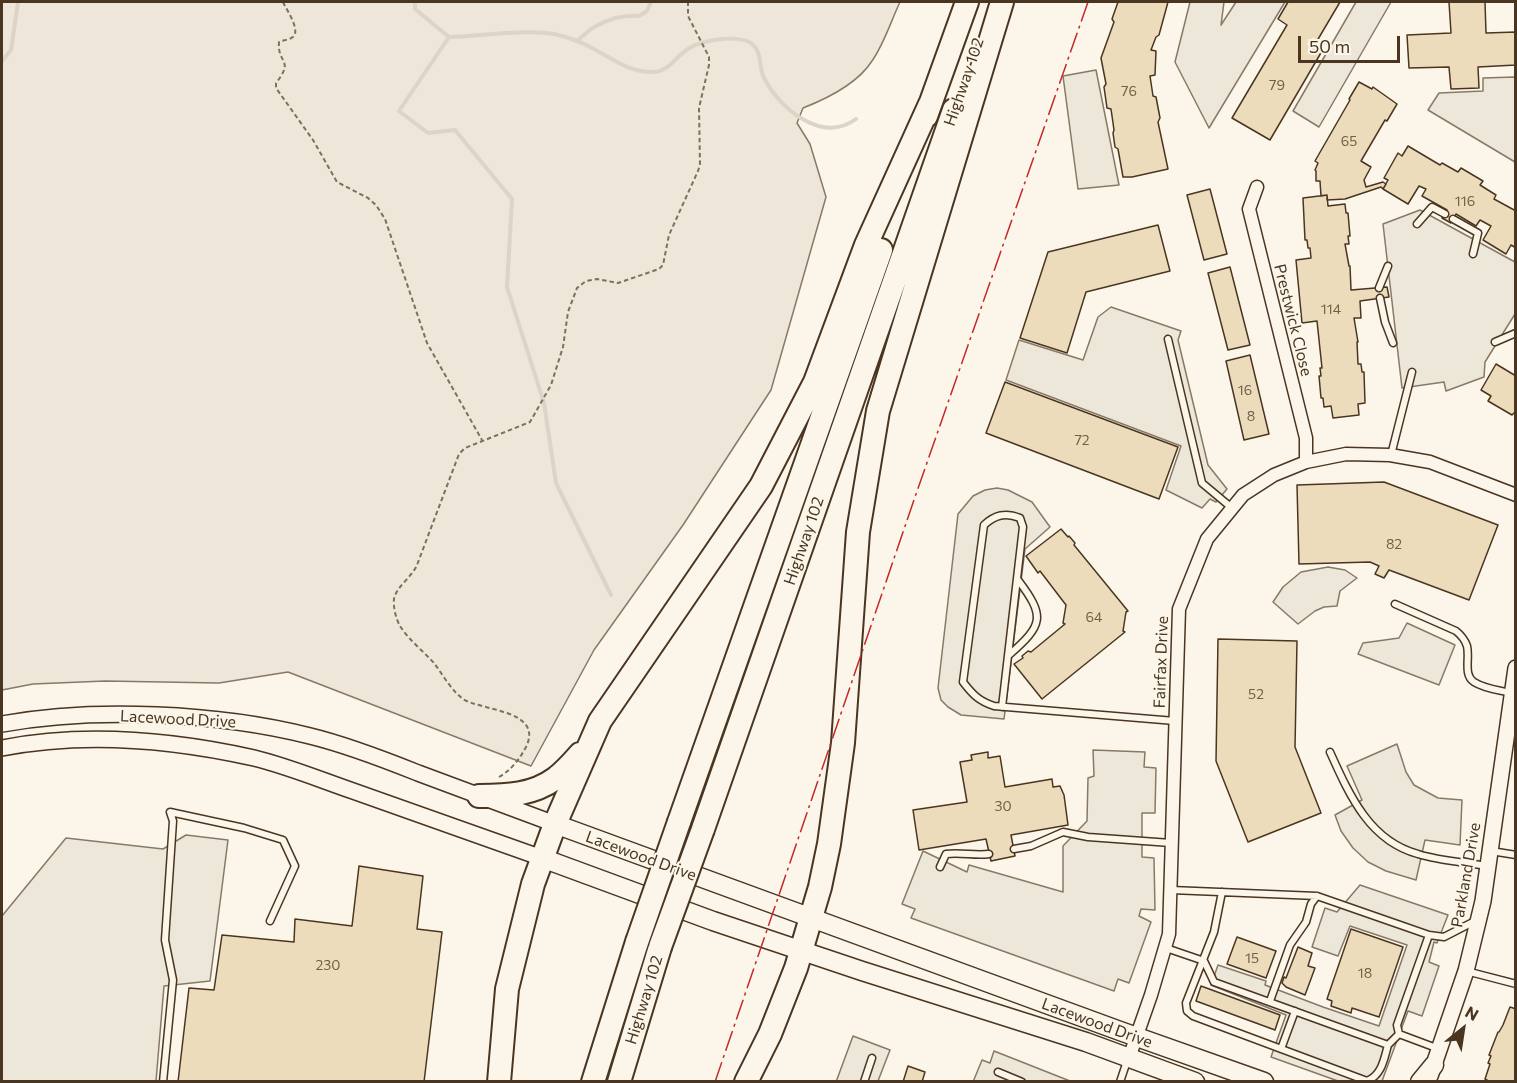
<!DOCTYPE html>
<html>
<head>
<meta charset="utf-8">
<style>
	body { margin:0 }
	#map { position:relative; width:1517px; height:1083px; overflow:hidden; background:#fbf6e9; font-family:Commissioner,sans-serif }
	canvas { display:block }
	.frame { position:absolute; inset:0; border:3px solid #4a3520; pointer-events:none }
	.north { position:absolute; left:1433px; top:999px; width:60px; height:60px; -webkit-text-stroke:4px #fbf6e9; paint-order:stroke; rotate:30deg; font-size:16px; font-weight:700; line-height:24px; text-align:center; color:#4a3520 }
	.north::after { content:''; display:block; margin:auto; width:21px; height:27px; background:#4a3520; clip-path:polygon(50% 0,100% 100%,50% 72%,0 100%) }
	.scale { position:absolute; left:1298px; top:36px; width:102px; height:27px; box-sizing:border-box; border:3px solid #4a3520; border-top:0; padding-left:8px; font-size:18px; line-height:21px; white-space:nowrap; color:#4a3520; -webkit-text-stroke:4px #fbf6e9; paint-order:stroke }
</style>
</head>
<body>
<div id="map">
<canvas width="1517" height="1083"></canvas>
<div class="frame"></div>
<div class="north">N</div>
<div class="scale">50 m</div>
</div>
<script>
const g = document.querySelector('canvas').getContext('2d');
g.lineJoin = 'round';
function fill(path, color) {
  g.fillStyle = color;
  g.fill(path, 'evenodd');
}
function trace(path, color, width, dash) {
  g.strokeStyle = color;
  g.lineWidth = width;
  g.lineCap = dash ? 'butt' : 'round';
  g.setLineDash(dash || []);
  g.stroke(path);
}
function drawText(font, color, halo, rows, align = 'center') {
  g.font = font + ' Commissioner,sans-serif';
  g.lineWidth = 4.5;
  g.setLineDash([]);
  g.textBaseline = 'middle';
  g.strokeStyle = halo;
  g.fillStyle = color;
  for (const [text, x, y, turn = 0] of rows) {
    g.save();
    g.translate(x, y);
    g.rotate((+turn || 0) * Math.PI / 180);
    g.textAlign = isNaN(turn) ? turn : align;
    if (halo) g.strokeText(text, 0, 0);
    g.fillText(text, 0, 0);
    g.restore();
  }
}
const green = new Path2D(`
	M2,2h898c-9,19 -16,42 -28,59 -14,22 -46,38 -69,47l-6,15 13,21 16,53 -55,193 -88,135 -89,125 -63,116 -243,-94 -69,11 -114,-2 -72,3 -31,6z`);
fill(green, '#ede6d9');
trace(green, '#887966', 1.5);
const parking = new Path2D(`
	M1190,2h34l-3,23 15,-23h49l-76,126 -34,-66z
	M1356,2h35l-72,125 -26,-16z
	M1096,70l23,115 -41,4 -15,-113z
	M1515,77v85l-87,-52 11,-17 44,-2v-13z
	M1420,210l95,52v52l-30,48 -1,15 -38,14 -2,-9 -42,6 -19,-164z
	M1111,307l70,24 -3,9 30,125 19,24 -11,13 -6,-3 -8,9 -36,-18 15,-44 -175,-66 13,-40 64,20 15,-43z
	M997,488l11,2 24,12 18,25 -25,22 -21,170 -43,-4 -13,-8 -7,-7 -3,-12 20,-174 15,-18 12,-6z
	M1328,567l17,3 12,8 -17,13 -3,15 -13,1 -9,4 -17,13 -25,-22 10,-15 18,-15z
	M1407,623l48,22 -16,40 -81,-31 5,-11 36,-5z
	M1397,744l9,28 8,13 24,13 24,2 -2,45 -35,-5 -9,40 -30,-9 -18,-9 -15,-14 -12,-17 -6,-16 27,-15 -15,-34z
	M1093,750l52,2 -1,15 12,1 -1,45h-13v44l12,1 1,52 -14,-1 -2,7 12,6 -22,61 -11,-4 -4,12 -203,-73 4,-9 -13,-5 21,-53 44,21 2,-7 94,27v-46l24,-25 1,-43 6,-2z
	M186,835l42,5 -18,141 -46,5 -8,95 -154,1v-166l64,-78 97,11z
	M1360,885l88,30 -11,28 -3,-1 -5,20 10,4 -17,50 -14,-5 -26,70h-44l-67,-24 15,-42 -75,-30 7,-20 48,16 -1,4 58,22 56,19 28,-81 -57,-19 -12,30 -26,-9 13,-39 12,4z
	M853,1036l37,14 -12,31 -42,1z
	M994,1051l76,30 -97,1 9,-22 8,3z`);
fill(parking, '#ede7d9');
trace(parking, '#887966', 1.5);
trace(new Path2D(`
	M415,2v7l34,28 -50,74 29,22 27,-3 57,69 -5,88 37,116 12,80 55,112
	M450,37c29,-1 76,-8 104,-3 13,3 27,8 38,14 21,11 38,25 63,24 14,-1 21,-16 33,-23 13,-9 46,-14 61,-7 14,7 9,24 15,36 16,31 58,66 92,41
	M576,41c7,-4 13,-12 20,-15 13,-7 28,-11 43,-10l8,-5 4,-9
	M2,61l9,-11 7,-48`), '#dcd4c6', 4);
const building = new Path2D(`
	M1118,2h50l-9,33 -3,2 -5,13 5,1 -1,24 -5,1 3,20 3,1 4,21 -2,4 10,47 -36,8h-9l-5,-28 -3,-2 -2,-14 1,-3 -3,-21 -4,-1 -3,-21 2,-3 -5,-26 13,-36 -2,-3z
	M1288,2h52l-26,44 8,5 -52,89 -38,-22 55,-93 -9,-6z
	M1449,2h36l1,31 30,-1v33l-38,2 1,21 -28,1 -2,-22 -40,1 -2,-33 44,-2z
	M1359,82l13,7 1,-2 24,17 -10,17 -2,-1 -24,41 10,6 -7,13 2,7 17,-5 3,2 -3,5 -2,-2 -36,12 -18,1v-5l-6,1 -1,-15h-4v-10l-1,-1 3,-7 -3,-2 35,-61 -1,-1z
	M1408,146l32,19 2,-2 16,9 3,-4 22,13 -3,4 16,10 -2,4 22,12v37l-5,-3 -5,9 -23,-14 8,-14 -11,-6 -4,6 -20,-12 -5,9 -9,-5 5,-8 -25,-14 4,-7 -7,-3 -11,18 -25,-15 5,-9 -4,-2 14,-25 4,3z
	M1210,189l17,65 -23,6 -17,-65z
	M1327,195l1,11 17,-2 1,9h2l2,23h-2l1,8h-4l4,22h1l1,24 36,-3 2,10 -29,4 1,17h-7l4,24h-1l1,22h3l1,8h2l1,31 -7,1 1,11 -26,3 -2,-12 -7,1 -1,-9h-2l-2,-22h2l-1,-8h2l-5,-47 -15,2 -6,-63 15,-2 -1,-10h-2l-1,-8h-2l-2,-42z
	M1158,225l12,46 -84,21 -19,61 -47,-15 28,-86z
	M1230,267l20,78 -22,5 -20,-77z
	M1250,355l19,79 -25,6 -18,-79z
	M1496,364l20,12v35l-4,4 -24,-14 3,-5 -10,-6z
	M1005,382l173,65 -19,52 -173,-66z
	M1384,482l114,43 -29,75 -80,-30 -5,8 -9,-4 4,-8 -9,-4 -71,2 -2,-79z
	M1061,529l7,8 1,-1 6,7 -1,2 54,66 -2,1 -3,19 2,1 -83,67 -28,-35 9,-6 -1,-2 6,-5 3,1 34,-28 -2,-1 3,-18 -26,-34 -2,2 -12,-17z
	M1218,639l79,2 -2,106 26,66 -73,29 -32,-81z
	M988,752v6l12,-2 5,31 47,-8 1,8 7,-1 4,9 4,30 -57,10 4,21 -24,5 -5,-22 -67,11 -6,-40 54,-8 -7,-40 12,-2 -1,-5z
	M359,866l64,10 -6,53 25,3 -18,150h-246l11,-94 25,2 8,-55 72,7 1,-23 57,7z
	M1351,929l52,18 -24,70 -27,-9 -1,5 -20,-7 1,-5 -5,-2z
	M1237,937l39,14 -10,27 -39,-14z
	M1298,947l14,6 -4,13 7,2 -10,27 -19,-8 -4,-4 2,-6 2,1z
	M1201,986l79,29 -5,15 -79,-29z
	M1510,1007l6,2v73h-26l-5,-3 5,-15 -2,-1 3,-7 -2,-1 9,-23h1l4,-7z
	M908,1066l17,6 -3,10h-19z`);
fill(building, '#ecdcbc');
trace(building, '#4a3520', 1.5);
const service = new Path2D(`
	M1453,219l25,14 -5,21
	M1417,224l15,-17 13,7
	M1379,288l9,-22
	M1380,298l5,24 8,21
	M1168,339l34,144 30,25
	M1495,342l21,-9
	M1391,455l21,-83
	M1395,604l61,27c5,4 9,9 11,15 3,12 -4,29 7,36 11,7 25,8 37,11
	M1009,655c34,-30 37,-38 9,-75
	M1002,707l21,-180 -3,-9c-15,-6 -25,-3 -36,7l-21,157c10,13 16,19 31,24l181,15
	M1330,752c19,42 39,89 88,102 22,7 46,8 69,12
	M1014,849l17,-3 32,-14 25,5 83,6
	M1491,851l25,4
	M940,867l6,-13c15,-2 29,2 43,0
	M1171,890l146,6 112,39 -32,90 2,9
	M1222,892l-8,40 -28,71 1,8 6,5 174,65c15,-6 17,-22 21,-36
	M1429,935l15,2 31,-16
	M1166,948l38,13 10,21 174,63 11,-11 40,15
	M1466,971l50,13
	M1270,1001l20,-56 16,-23 5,-18 6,-8
	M1281,1049l14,-38
	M998,1072l24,10
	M163,1082l10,-102 -8,-40 8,-119 -3,-9 74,16 39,12 12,26 -25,55
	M864,1082l8,-24
	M1120,1082l8,-24`);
const minor = new Path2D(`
	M1257,187l-8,22 57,229v24
	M1129,1058l22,-63 18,-61 10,-325 28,-70 36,-44 31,-20 32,-13 40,-8 44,1 40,7 86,33`);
const tertiary = new Path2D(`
	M2,724c93,-17 217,-11 308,12 37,9 73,23 108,37 46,17 91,34 137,51
	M2,748c82,-16 171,-8 252,10 33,8 67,22 99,33 63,22 126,45 189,67
	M1430,1076l36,-105 17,-70 33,-233`);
const secondary = new Path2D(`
	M555,824l565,207 144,51
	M542,858l171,63 149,50 224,71 109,40
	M1420,1082l14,-17`);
const motorway = new Path2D(`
	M926,116l41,-114
	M479,796c28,0 54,-1 77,-18 9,-7 17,-16 24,-24
	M679,822l202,-572
	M703,829l251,-719
	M499,1082l8,-93 26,-105 22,-60 45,-103 161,-235 54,-104 51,-137 64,-141
	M593,1082l44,-140
	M619,1082l41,-135
	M746,1082l24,-48 26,-66 24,-81 9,-43 14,-101 15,-211 20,-121 124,-409`);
trace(service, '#4a3520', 9);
trace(minor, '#4a3520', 15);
trace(tertiary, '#4a3520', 18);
trace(secondary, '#4a3520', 21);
trace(motorway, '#4a3520', 26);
trace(new Path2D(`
	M283,2c3,7 18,28 10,35 -4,3 -10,3 -14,5 -2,22 16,17 -3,41v5l37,52 24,42 31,16 8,7 9,14 42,124 55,97
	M499,777c12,-7 20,-17 27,-30 18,-37 -44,-36 -63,-48 -12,-9 -20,-24 -29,-36 -11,-12 -25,-23 -34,-37 -4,-7 -7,-19 -6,-27 2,-12 18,-22 23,-34l42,-111 6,-6 65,-26 21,-37 12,-38 5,-35 9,-24 9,-7 11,-2 21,4 41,-14 4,-4 6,-30 29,-64 2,-6 -1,-57 10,-43v-8l-21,-41v-14`), '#7f6f5c', 2, [4.5, 3]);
trace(service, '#fbf6e9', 6);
trace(minor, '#fbf6e9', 12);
trace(tertiary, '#fbf6e9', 15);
trace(secondary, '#fbf6e9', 18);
trace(motorway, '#fbf6e9', 22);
const motorwayBridge = new Path2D(`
	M637,942l42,-120
	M660,947l43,-118`);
trace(motorwayBridge, '#4a3520', 26, []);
trace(motorwayBridge, '#fbf6e9', 22);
trace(new Path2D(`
	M715,1082l200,-585 173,-495`), '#c62828', 1.5, [21, 4.5, 3, 4.5]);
drawText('14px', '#725f47', null, [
	["79",1277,85],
	["76",1129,91],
	["65",1349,141],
	["116",1465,201],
	["114",1331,309],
	["16",1245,390],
	["8",1251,416],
	["72",1082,440],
	["82",1394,544],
	["64",1094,617],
	["52",1256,694],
	["30",1003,806],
	["15",1252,958],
	["230",328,965],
	["18",1365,973]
]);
drawText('16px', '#4a3520', '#fbf6e9', [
	["Highway 102",964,82,-71],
	["Prestwick Close",1293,320,76],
	["Highway 102",804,541,-71],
	["Fairfax Drive",1161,662,-88],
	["Lacewood Drive",178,719,3],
	["Lacewood Drive",641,856,20],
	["Parkland Drive",1466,875,-80],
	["Highway 102",644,1000,-73],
	["Lacewood Drive",1097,1023,20]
]);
</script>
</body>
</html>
